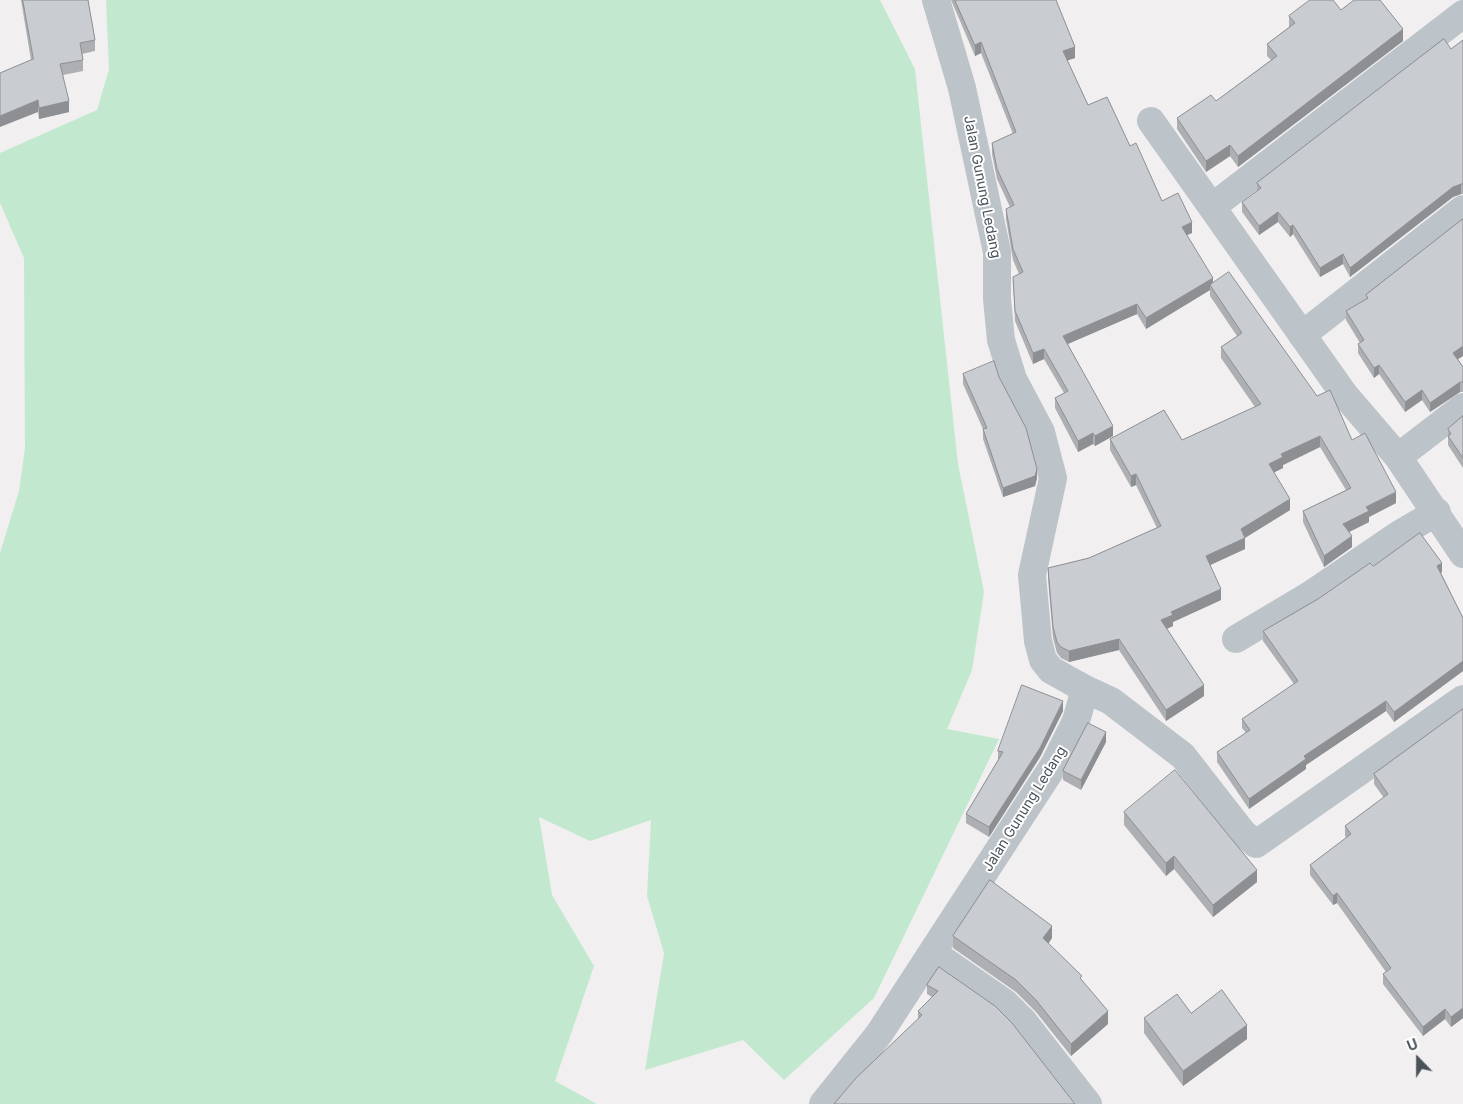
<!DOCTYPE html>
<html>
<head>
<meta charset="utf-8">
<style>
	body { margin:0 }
	#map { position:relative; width:1463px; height:1104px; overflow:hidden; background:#f1efef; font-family:Inter,sans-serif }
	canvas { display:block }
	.north { position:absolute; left:1393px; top:1034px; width:50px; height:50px; -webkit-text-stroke:4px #fff; paint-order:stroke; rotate:338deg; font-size:14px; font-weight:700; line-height:20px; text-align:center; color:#495359 }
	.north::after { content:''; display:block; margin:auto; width:18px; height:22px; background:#495359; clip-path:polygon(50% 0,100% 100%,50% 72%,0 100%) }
</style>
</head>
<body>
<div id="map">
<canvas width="1463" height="1104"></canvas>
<div class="north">U</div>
</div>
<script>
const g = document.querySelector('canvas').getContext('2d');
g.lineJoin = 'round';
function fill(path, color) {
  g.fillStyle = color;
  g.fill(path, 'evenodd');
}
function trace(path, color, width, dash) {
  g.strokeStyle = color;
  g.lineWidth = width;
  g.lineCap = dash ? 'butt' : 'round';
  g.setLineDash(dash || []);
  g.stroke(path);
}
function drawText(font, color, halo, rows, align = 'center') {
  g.font = font + ' Inter,sans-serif';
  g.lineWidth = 4;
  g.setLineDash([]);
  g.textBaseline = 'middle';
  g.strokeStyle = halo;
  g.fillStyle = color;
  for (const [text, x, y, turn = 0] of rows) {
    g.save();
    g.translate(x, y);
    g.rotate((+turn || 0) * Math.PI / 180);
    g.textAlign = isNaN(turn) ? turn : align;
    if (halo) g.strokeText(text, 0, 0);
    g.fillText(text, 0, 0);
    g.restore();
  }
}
fill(new Path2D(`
	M106,0h774l35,69 43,395 26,128 -12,78 -25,59 52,10 -125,259 -90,82 -41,-40 -98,30 19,-117 -17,-57 4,-76 -61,21 -51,-24 13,78 42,71 -39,115 42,23h-597v-551l19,-62 6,-43 -1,-190 -24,-55v-50l97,-43 12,-41z`), '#c2e9cf');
trace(new Path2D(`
	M1151,121l193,273 54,63 65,97
	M1212,207l251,-193
	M1302,335l161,-126
	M1398,457l65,-50
	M1236,639l74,-44 88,-60 39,-23
	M1085,689l26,12 72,55 60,77 13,11 207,-145
	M933,953l72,50 19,19 64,82
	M823,1104l56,-70 175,-269 22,-44 9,-32 -34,-19 -8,-10 -5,-19 -6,-66 21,-97 -12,-46 -28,-53 -12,-39 -4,-41v-47l-35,-164 -26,-88`), '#bcc3c9', 28);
fill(new Path2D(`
	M21,0h67l7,40v11l-13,3 1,6v11l-20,4 6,37 -30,7 -1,-7 -7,-52z
	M951,0h105l19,58 -8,2 21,45 42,41 32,55 30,32 -5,2 26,48 104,113 35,44 44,63 -27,14v5l-20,10 3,15 -28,20 -21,-45v-11l43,-21 -26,-43 -37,18v3l-9,4 16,38 -45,28v11l-35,16 11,35 -48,22v4l-6,3 37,67 -38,25 -47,-71 -50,12 -8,-4 -4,-5 -4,-15 -5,-59v-11l41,-10 68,-30 -21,-43 -5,2 -21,-37v-11l72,1 73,-33 -34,-49v-11l16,-11 -27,-40v-6l-64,39 -9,-15 -69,30 45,92 -18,10 -2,-2 -15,8 -23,-44v-10l9,-5 -20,-34 -11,5 -18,-43 -2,-44 6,-3 -6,-14 -7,-41v-10l4,-2 -13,-28 -5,-25v-11l21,-9 -32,-81 -6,3z
	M1341,10l62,31 -165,126 -8,-11 -24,16 -29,-43v-11l39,-17 55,-41 -4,-4v-12l22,-17v-11z
	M1463,40v154h-2l-8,3 -103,80 -7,-13 -23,13 -27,-43 -3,3 -12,-15 -19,13 -17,-23v-10l15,-11v-8l194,-134z
	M1463,219v137l-5,3 5,8v25h-3l-30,20 -8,-12 -17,12 -26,-38 -5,4 -16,-25v-9l2,-1 -14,-23v-9l20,-12v-4z
	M963,374l36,3 38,101 -2,8 -32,11 -20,-58v-10l-20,-45z
	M1463,416v52l-15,-23v-16z
	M1373,566l69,6 -1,1 22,45v53l-69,51 -8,-11 -80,54v4l-57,40 -32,-47v-10l29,-19 -4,-5v-9l52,-35 -31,-43v-10z
	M1463,709v309l-12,9 -6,-8 -22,17 -40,-52v-10l3,-2 -49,-69 -4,2 -23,-30v-10l37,-27 -2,-2v-10l39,-28 -10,-14v-10z
	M1063,711l-23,46 -51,80 -23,-14v-9l32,-54v-9z
	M1106,742l-25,48 -18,-10v-9z
	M1124,812l133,70 -44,35 -39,-48 -8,7 -42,-51z
	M953,936l99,2 -4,6 34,36 26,44 -37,32 -35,-44 -20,-20 -63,-44z
	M939,967l136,137 -157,-85v-8l14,-14 -5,-3v-9z
	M1191,1013l56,26 -64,47 -39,-53v-15z`), '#adafb3');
fill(new Path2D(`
	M1403,29v12l-165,126v-11z
	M981,42v11l-6,3v-11z
	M1075,47v11l-12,4v-11z
	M38,100v12l-38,15v-11z
	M69,101v11l-30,7v-11z
	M1230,145v11l-24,16v-11z
	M1461,184v10l-8,3 -103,80v-9l103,-81z
	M1278,212v10l-19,13v-9z
	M1192,222v11l-10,4v-10z
	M1293,225v9l-3,3v-10z
	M1343,254v10l-23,13v-9z
	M1213,278v11l-3,-4v5l-64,39v-11z
	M1137,304v10l-74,32v-10z
	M1463,346v10l-10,6v-9z
	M1044,349v10l-11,5v-11z
	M1379,365v9l-5,4v-10z
	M1460,382v10l-30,20v-9z
	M1422,390v10l-17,12v-10z
	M1113,426v10l-18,10v-10z
	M1093,433v11l-15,8v-11z
	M1320,436v11l-37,18v3l-14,7v-11l12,-10z
	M1037,469v9l-2,8 -32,11v-9z
	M1136,474v11l-5,2v-11z
	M1396,492v11l-27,14v5l-26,13v-11l23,-17z
	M1290,499v11l-47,29 2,-1v11l-39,18v-11l35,-27z
	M1352,536v11l-28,20v-11z
	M1442,563v9l-5,3v-9z
	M1221,589v11l-48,22v4l-12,5v-11l10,-8z
	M1119,639v11l-50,12v-11z
	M1463,661v10l-69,51v-10z
	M1204,685v11l-38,25v-11z
	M1063,701v10l-23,46 -51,80v-10z
	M1386,701v10l-80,54v4l-57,40v-10l55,-43z
	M1106,732v10l-25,48v-10z
	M1174,856v13l-8,7v-13z
	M1257,870v12l-44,35v-12z
	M1337,893v10l-4,2v-9z
	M1052,926v12l-9,13v-13z
	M1463,1008v10l-12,9v-10z
	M1445,1009v10l-22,17v-9z
	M1108,1011v13l-37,32v-12z
	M1247,1025v14l-64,47v-15z`), '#8d8f92');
const building = new Path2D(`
	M23,0h65l7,40 -15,3 3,17 -23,4 9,37 -30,7 -1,-8 -38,16v-43l33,-14z
	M955,0h101l19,47 -12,4 25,54 19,-8 23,49 6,-3 26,58 16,-8 14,29 -10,5 31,51 -67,40 -9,-14 -74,32 50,90 -18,10 -2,-3 -15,8 -23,-43 13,-7 -24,-42 -11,4 -18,-42 -2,-34 10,-5 -10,-23 -7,-40 8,-4 -17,-36 -5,-26 24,-11 -35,-90 -6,3z
	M1310,0h23l8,10 13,-10h26l23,29 -165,127 -8,-11 -24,16 -29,-43 34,-23 5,6 61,-45 -10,-12 28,-21 -6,-7z
	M1444,39l7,10 12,-9v144h-2l-8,3 -103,81 -7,-14 -23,14 -27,-43 -3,2 -12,-15 -19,14 -17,-24 19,-14 -4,-5z
	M1463,219v127l-10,7 10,14v15h-3l-30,21 -8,-13 -17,12 -26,-37 -5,3 -16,-24 6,-4 -18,-29 22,-13 -2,-3z
	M1229,272l88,124 13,-6 22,50 13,-7 31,59 -30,15 3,4 -26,13 9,12 -28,20 -21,-45 48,-23 -31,-52 -39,18 2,3 -14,7 21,35 -49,30 4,9 -39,18 15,33 -50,23 2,3 -12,5 43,65 -38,25 -47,-71 -50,12 -8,-4 -4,-5 -4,-15 -5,-59 41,-10 72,-32 -25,-52 -5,2 -21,-37 54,-29 18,30 79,-36 -40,-57 21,-14 -32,-48z
	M994,361l5,16 27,51 11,41 -2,7 -32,12 -20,-59 4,-1 -24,-54z
	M1463,416v42l-15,-22 3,-2 -3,-5z
	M1420,533l22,30 -5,3 26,52v43l-69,51 -8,-11 -82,55 2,3 -57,40 -32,-47 33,-22 -8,-11 56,-38 -35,-50 55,-32 52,-36 3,3z
	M1022,685l41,16 -23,47 -51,79 -23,-13 37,-62 -5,-1z
	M1463,709v299l-12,9 -6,-8 -22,18 -40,-53 8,-6 -54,-75 -4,3 -23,-31 41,-31 -6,-8 43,-32 -14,-20z
	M1088,723l18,9 -25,48 -18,-9z
	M1175,770l82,100 -44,35 -39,-49 -8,7 -42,-51z
	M990,880l62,46 -9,12 39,38 -2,2 28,33 -37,33 -35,-44 -20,-20 -63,-44z
	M939,967l56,39 17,17 63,81h-241l22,-26 66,-63 -4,-4 20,-20 -11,-6z
	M1222,990l25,35 -64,46 -39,-53 33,-24 14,19z`);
fill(building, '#c9ccd0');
trace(building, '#8d8f92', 1);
drawText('14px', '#495359', '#fff', [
	["Jalan Gunung Ledang",982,187,79],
	["Jalan Gunung Ledang",1025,809,-58]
]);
</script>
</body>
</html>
